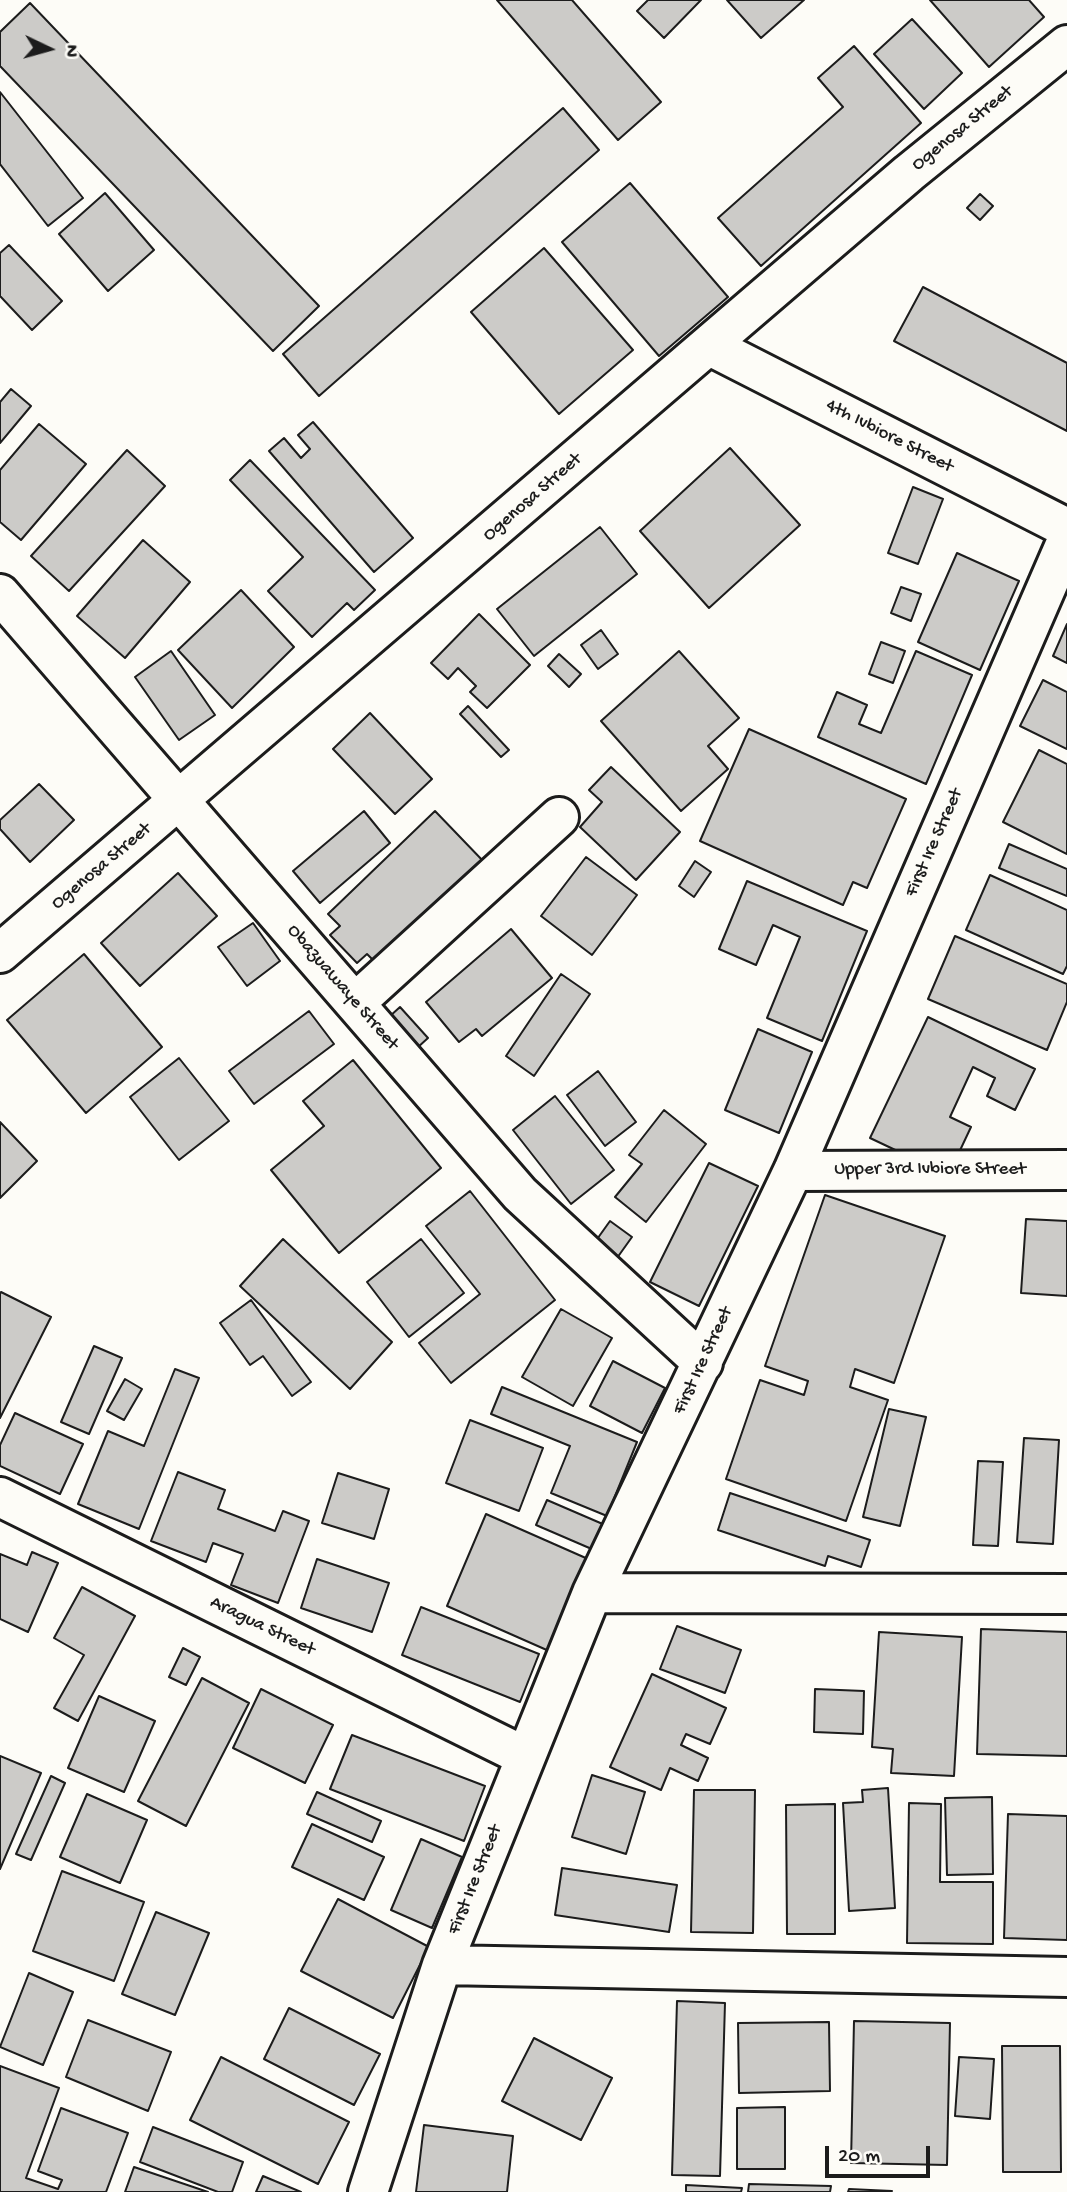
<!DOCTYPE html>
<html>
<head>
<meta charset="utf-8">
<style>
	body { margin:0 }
	#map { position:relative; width:1067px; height:2192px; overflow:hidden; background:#fdfcf7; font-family:"Gochi Hand",sans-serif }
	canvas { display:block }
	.north { position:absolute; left:14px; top:14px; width:70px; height:70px; -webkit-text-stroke:5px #fdfcf7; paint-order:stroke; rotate:95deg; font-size:19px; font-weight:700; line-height:28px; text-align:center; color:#1c1c1c }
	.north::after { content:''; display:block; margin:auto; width:24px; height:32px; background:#1c1c1c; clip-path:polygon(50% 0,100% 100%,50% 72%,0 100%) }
	.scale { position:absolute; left:825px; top:2146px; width:105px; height:32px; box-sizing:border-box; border:4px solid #1c1c1c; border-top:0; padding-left:9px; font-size:21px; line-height:24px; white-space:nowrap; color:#1c1c1c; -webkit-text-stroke:5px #fdfcf7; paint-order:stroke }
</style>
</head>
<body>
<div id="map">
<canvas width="1067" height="2192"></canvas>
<div class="north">N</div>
<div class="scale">20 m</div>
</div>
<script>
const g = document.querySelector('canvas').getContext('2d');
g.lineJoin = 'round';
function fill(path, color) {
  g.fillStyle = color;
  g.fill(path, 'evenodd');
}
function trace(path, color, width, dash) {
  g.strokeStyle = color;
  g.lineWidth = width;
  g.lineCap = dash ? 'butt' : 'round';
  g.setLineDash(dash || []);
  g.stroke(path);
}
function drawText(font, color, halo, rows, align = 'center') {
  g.font = font + ' "Gochi Hand",sans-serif';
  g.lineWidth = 7;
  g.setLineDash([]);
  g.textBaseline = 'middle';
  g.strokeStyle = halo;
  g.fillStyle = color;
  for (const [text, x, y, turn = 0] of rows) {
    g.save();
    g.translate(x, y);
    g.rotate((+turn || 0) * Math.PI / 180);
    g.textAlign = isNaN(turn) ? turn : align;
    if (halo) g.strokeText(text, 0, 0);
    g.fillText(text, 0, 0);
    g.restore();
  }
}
const building = new Path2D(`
	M497,0h75l89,102 -43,38z
	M648,0h53l-37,38 -27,-27z
	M727,0h77l-43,38z
	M930,0h99l15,17 -55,50z
	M30,3l289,303 -46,45 -273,-285v-34z
	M912,19l50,54 -38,36 -50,-55z
	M854,46l67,77 -160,143 -43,-48 125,-111 -25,-29z
	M0,92l83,106 -35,28 -48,-62z
	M563,108l36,42 -280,246 -36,-42z
	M630,183l98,114 -69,59 -97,-114z
	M105,193l49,57 -46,41 -49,-57z
	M980,194l13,12 -13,14 -13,-12z
	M9,245l53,56 -30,29 -32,-34v-43z
	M544,248l89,102 -74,64 -88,-102z
	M923,287l144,76v68l-173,-90z
	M11,389l20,17 -31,37v-41z
	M313,422l100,116 -39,34 -105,-121 15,-13 17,20 9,-9 -12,-14z
	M39,424l47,40 -65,76 -21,-18v-52z
	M730,448l70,77 -91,83 -69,-77z
	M127,450l38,36 -96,105 -38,-35z
	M250,460l125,130 -21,20 -7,-7 -35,34 -44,-46 35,-34 -73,-77z
	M913,487l30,12 -25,65 -30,-11z
	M600,527l37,47 -103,82 -37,-47z
	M143,540l47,42 -65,76 -48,-42z
	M957,553l62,28 -39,89 -62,-28z
	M901,587l20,7 -10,27 -20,-8z
	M241,590l53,57 -62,61 -54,-58z
	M479,614l51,51 -43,43 -17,-16 6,-6 -18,-18 -10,11 -17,-16z
	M1067,624v39l-14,-7z
	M601,630l17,24 -20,15 -17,-24z
	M881,642l24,9 -12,32 -24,-9z
	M171,651l44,64 -36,25 -44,-63z
	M679,651l60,67 -31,28 20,23 -47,42 -80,-90z
	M916,651l56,24 -46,109 -108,-47 19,-45 30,13 -8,19 22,9z
	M559,654l22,20 -12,13 -21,-21z
	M1043,680l24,12v57l-47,-23z
	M468,706l41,44 -8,7 -41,-43z
	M370,713l62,66 -37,35 -62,-65z
	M749,729l157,70 -39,89 -14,-6 -10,23 -143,-64z
	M1039,750l28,14v90l-64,-32z
	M611,767l69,65 -44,48 -56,-53 22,-25 -13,-12z
	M39,784l35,36 -44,42 -30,-33v-9z
	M364,811l26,32 -70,60 -27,-32z
	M435,811l50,52 -106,103 -12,-12 -10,9 -27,-28 10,-9 -12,-12z
	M1009,844l58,25v27l-68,-28z
	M586,857l51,38 -45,60 -51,-39z
	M695,861l16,11 -17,25 -15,-11z
	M178,873l39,43 -77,70 -39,-43z
	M990,875l77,35v56l-4,8 -97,-44z
	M747,881l120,50 -45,110 -55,-23 33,-81 -27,-12 -17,40 -37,-16z
	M253,923l27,38 -33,25 -29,-39z
	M511,929l41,49 -70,58 -6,-7 -17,13 -33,-40z
	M955,936l112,48v18l-20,48 -119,-51z
	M84,954l78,93 -76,66 -79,-93z
	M561,974l29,20 -56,82 -28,-20z
	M400,1007l28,31 -22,20 -28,-31z
	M309,1011l25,33 -80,60 -25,-33z
	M928,1017l107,52 -20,41 -28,-14 8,-18 -22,-11 -23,50 21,10 -16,34 -22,-10 -6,14 -57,-27z
	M758,1029l54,23 -33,81 -54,-23z
	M179,1058l50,63 -50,39 -49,-63z
	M353,1060l88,108 -102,85 -68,-83 53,-44 -21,-25z
	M598,1071l38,51 -31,24 -38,-51z
	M555,1096l59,74 -43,34 -58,-74z
	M664,1110l42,34 -60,78 -31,-25 27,-33 -13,-9z
	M0,1122l37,39 -37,37z
	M709,1163l49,23 -59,120 -49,-24z
	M470,1191l85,109 -104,83 -32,-40 61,-49 -54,-68z
	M825,1195l120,41 -51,147 -39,-14 -5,18 38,13 -42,121 -120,-42 34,-99 44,15 4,-14 -43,-15z
	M1026,1219l41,2v75l-46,-3z
	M610,1221l22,16 -20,28 -22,-16z
	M283,1239l109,103 -42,47 -110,-103z
	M421,1239l43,54 -55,44 -42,-55z
	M1,1292l50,25 -51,101v-124z
	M251,1300l60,82 -19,14 -29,-40 -13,9 -30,-42z
	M561,1309l51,29 -39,68 -51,-29z
	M94,1346l28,12 -33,76 -28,-12z
	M613,1361l52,27 -23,45 -52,-27z
	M175,1369l24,9 -60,151 -61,-25 30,-73 36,15z
	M125,1379l17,10 -18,31 -17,-9z
	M502,1387l135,55 -30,74 -56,-23 19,-47 -79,-32z
	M889,1409l37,8 -26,109 -37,-9z
	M15,1413l68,31 -23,50 -60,-28v-21z
	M470,1420l73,28 -24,63 -73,-28z
	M1024,1438l35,2 -6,104 -36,-2z
	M978,1461l25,1 -5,84 -25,-1z
	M178,1472l47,18 -7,19 57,22 8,-20 26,10 -31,82 -47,-18 12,-31 -30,-11 -7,19 -55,-21z
	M338,1473l51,16 -15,50 -52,-16z
	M730,1493l140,47 -9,27 -33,-11 -3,10 -107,-36z
	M547,1500l58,25 -11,25 -58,-25z
	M486,1514l102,45 -39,92 -102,-45z
	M32,1552l26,11 -30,69 -28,-13v-65l27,11z
	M317,1559l72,24 -17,49 -71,-24z
	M82,1587l53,29 -57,105 -24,-13 30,-53 -30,-17z
	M421,1607l118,47 -19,48 -118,-47z
	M677,1626l64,24 -16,43 -65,-24z
	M981,1629l86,3v124l-90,-2z
	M879,1632l83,5 -8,139 -63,-3 2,-24 -21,-2z
	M183,1648l17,9 -14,28 -17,-8z
	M652,1674l74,34 -16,36 -24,-10 -5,11 27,13 -10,23 -28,-13 -9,22 -51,-23z
	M202,1678l47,25 -63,123 -48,-25z
	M261,1689l72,36 -28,58 -72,-35z
	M815,1689l49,2 -1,43 -49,-2z
	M99,1696l56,25 -31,71 -56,-24z
	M352,1735l133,51 -21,55 -134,-52z
	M0,1756l41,17 -41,96z
	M592,1775l53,17 -19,62 -54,-17z
	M51,1776l14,7 -34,77 -15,-6z
	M888,1788l7,120 -46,3 -6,-108 20,-1 -1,-12z
	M694,1790h61l-2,143 -62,-1z
	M317,1792l64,29 -9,21 -65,-28z
	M87,1794l60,26 -27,63 -60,-26z
	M992,1797l1,77 -46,1 -2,-77z
	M909,1803l32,1 -1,78h53v62l-86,-1z
	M835,1804v130h-48l-1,-129z
	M1008,1814l59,2v124l-63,-2z
	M312,1824l72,33 -20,43 -72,-33z
	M421,1839l41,18 -30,71 -41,-18z
	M562,1868l115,17 -8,47 -114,-17z
	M62,1871l82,31 -30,79 -81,-30z
	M338,1899l91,48 -36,71 -92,-47z
	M156,1912l53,21 -34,82 -53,-21z
	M29,1973l44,19 -30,73 -43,-18z
	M677,2001l48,2 -5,173 -48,-1z
	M289,2008l91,46 -26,51 -90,-46z
	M88,2020l83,32 -23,59 -82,-34z
	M854,2021l96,2 -3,142 -96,-2z
	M829,2022l1,69 -91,2 -1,-70z
	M534,2038l78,40 -31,62 -79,-39z
	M1002,2046h58l1,126h-58z
	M221,2057l128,65 -31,62 -128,-64z
	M959,2057l35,2 -4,60 -35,-3z
	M0,2066l59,22 -33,90 32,11 4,-9 -24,-9 23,-63 67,25 -22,59h-106z
	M785,2107v62h-48v-61z
	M424,2125l89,11 -6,56h-91z
	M153,2127l90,35 -11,30h-14l-78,-30z
	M134,2167l74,25h-83z
	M263,2176l38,16h-45z
	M749,2184l82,2 -1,6h-82z
	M686,2185l56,3 -1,4h-55z
	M849,2189l43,2 -1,1h-43z`);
fill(building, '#cccbc8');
trace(building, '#1c1c1c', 2);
const minor = new Path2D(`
	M710,346l357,182
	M0,594l520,600 183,169
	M0,953l909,-780 158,-128
	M355,1003l204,-186
	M793,1171l274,-1
	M0,1497l524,259
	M592,1593l475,1
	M442,1965l625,12
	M368,2192l74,-227 150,-372 201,-422 274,-631`);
trace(minor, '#1c1c1c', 44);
trace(minor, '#fdfcf7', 38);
drawText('19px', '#1c1c1c', '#fdfcf7', [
	["Ogenosa Street",963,129,-39],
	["4th Ivbiore Street",889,437,27],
	["Ogenosa Street",533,498,-41],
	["First Ire Street",935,843,-66],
	["Ogenosa Street",102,867,-40],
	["Obazuawaye Street",342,988,49],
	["Upper 3rd Ivbiore Street",930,1170],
	["First Ire Street",704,1361,-65],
	["Aragua Street",262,1627,26],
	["First Ire Street",476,1880,-68]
]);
</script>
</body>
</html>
